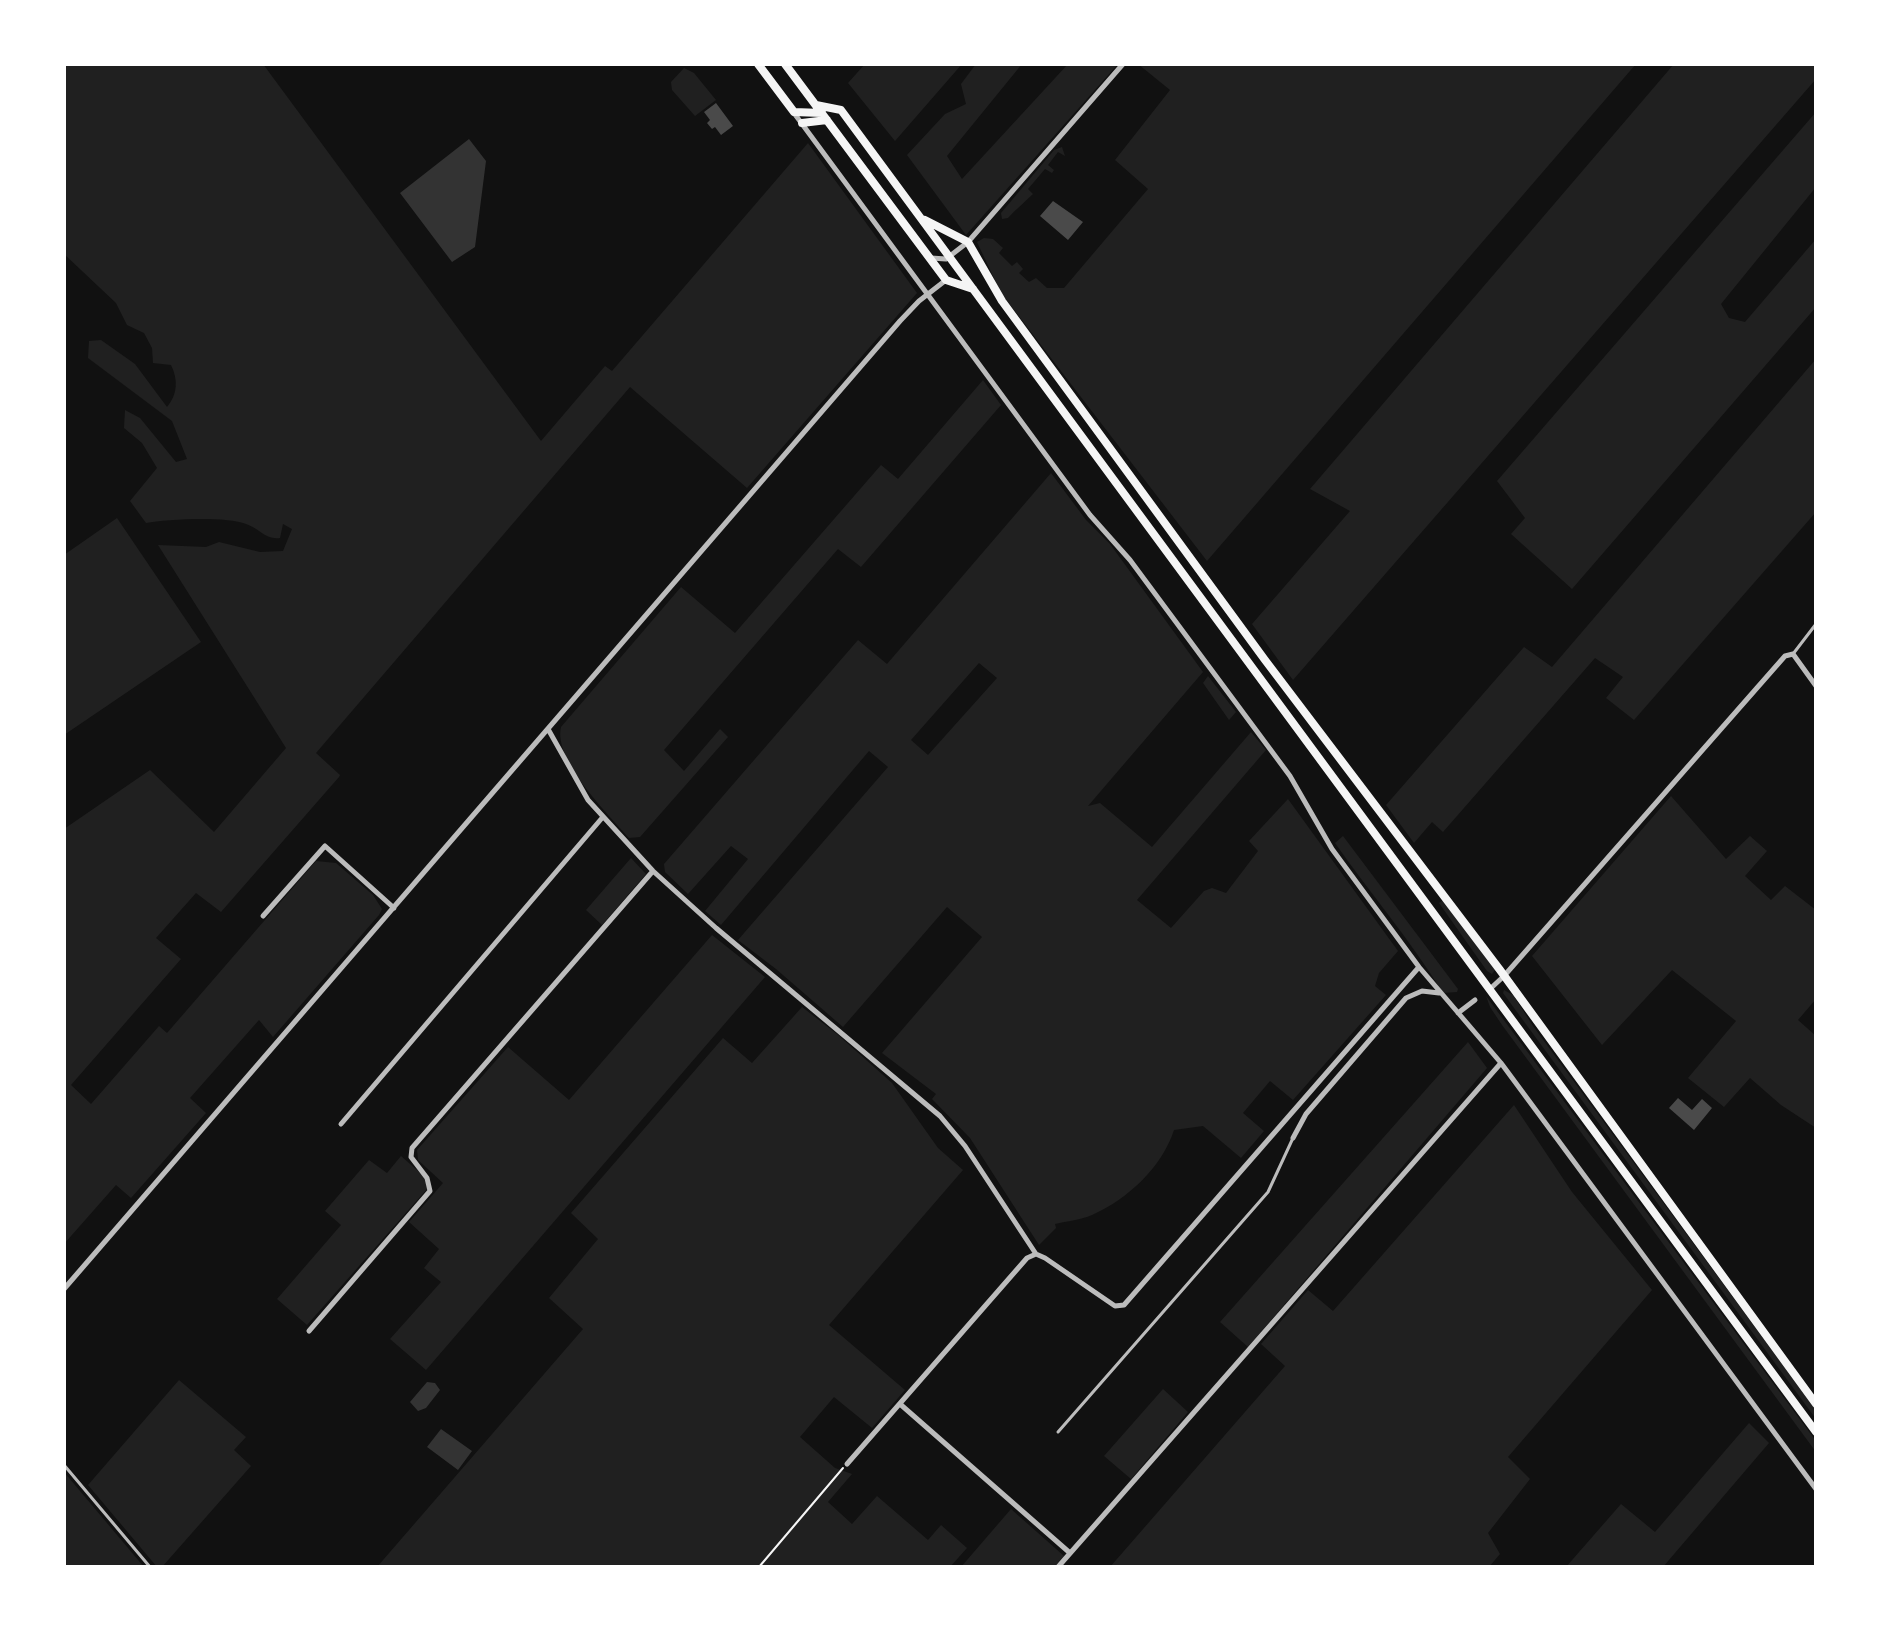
<!DOCTYPE html>
<html>
<head>
<meta charset="utf-8">
<style>
	body { margin:0 }
	#map { position:relative; width:1880px; height:1631px; overflow:hidden; background:#111; font-family:"Sofia Sans Condensed",sans-serif }
	canvas { display:block }
	.frame { position:absolute; inset:0; border:66px solid #fff; pointer-events:none }
</style>
</head>
<body>
<div id="map">
<canvas width="1880" height="1631"></canvas>
<div class="frame"></div>
</div>
<script>
const g = document.querySelector('canvas').getContext('2d');
g.lineJoin = 'round';
function fill(path, color) {
  g.fillStyle = color;
  g.fill(path, 'evenodd');
}
function trace(path, color, width, dash) {
  g.strokeStyle = color;
  g.lineWidth = width;
  g.lineCap = dash ? 'butt' : 'round';
  g.setLineDash(dash || []);
  g.stroke(path);
}
fill(new Path2D(`
	M64,64h199l278,377 64,-75 7,5 196,-228 109,150 -170,195 -117,-101 -314,366 24,22 -1,2 -118,135 -25,-19 -40,45 25,21 -110,126 20,19 68,-78 8,7 149,-172 20,2 37,32 9,14 -3,6 -106,122 -14,-17 -69,78 16,15 -75,85 -15,-13 -52,59v-415l86,-59 64,62 72,-84 -128,-203 48,2 13,-5 41,10 23,-1 9,-22 -9,-5 -3,14c-15,2 -21,-10 -34,-14 -19,-8 -79,-5 -100,-1l-16,-22 27,-33 -15,-25 -18,-15 1,-18 15,8 36,44 11,-3 -15,-38 -84,-63 1,-17 12,-1 34,24 32,43c11,-13 11,-28 4,-42l-18,-2 -1,-15 -8,-15 -17,-8 -11,-22 -52,-49z
	M865,64h97l-67,77 -47,-58z
	M976,64h46l-75,92 15,23 106,-115h50l-152,171 -59,-80 38,-41 21,-10 -5,-20z
	M1138,64h498l-429,497 -206,-268 -24,-51 7,-4 9,1 10,9 -4,5 13,13 5,-4 6,7 -4,4 10,9 7,-4 11,10h17l84,-99 -33,-29 55,-70z
	M1674,64h142v15l-523,601 -41,-56 98,-113 -40,-22z
	M684,68l10,5 22,27 -21,16 -23,-26 -1,-8z
	M1816,112v75l-95,117 8,14 16,4 71,-83v68l-244,282 -61,-55 14,-16 -28,-37z
	M1062,147l3,9 -7,-4 -10,13 6,5 -2,3 -7,-4 -17,20 5,5c-8,8 -17,15 -25,24l-6,1 -1,-6 53,-63z
	M1816,359v153l-182,208 -28,-22 17,-21 -28,-19 -152,174 -11,-10 -18,21 -28,-38 138,-158 28,20z
	M983,380l18,25 -140,162 -23,-18 -174,201 20,21 36,-42 8,8 -88,100 -11,1c-21,-24 -76,-78 -68,-111l120,-140 54,46 146,-168 17,14z
	M1051,473l35,47 24,24 93,128 -115,134 12,-3 52,44 99,-115 15,18 -129,150 34,28 33,-37 8,-3 14,5 32,-42 -9,-10 39,-42 110,152 -19,22 -4,13 11,9 -93,105 -23,-19 -27,32 21,18 -23,27 -38,-32 -29,4c-12,37 -46,69 -82,85 -11,5 -25,6 -37,9l1,4 -17,17 -69,-107 -38,-39 4,-5 -54,-41 100,-116 -35,-30 -104,120 -67,-58 -38,-29 150,-173 -19,-16 -148,174 -16,-14 43,-52 -17,-13 -43,48 -23,-22 -1,-8 194,-224 29,24zM979,663l18,15 -69,77 -17,-15z
	M117,518l84,124 -137,93v-180z
	M1208,676l28,36 -7,8 -26,-37z
	M1671,796l55,63 24,-23 17,15 -22,25 26,24 14,-14 31,24v89l-18,21 18,16v92l-35,-23 -31,-27 -26,29 -36,-29 48,-57 -64,-51 -70,75 -70,-89z
	M1343,836l115,153 -1,3 -14,1c-32,-52 -73,-100 -108,-150z
	M631,858l15,16 -44,51 -16,-15z
	M1443,900l52,70 -3,4 -5,-3 -48,-68z
	M712,935l53,42 -339,393 -36,-31 51,-57 -17,-14 15,-19 -30,-27 34,-39 -25,-23 -1,-10 91,-103 61,53z
	M1504,990l9,5 20,31 283,384v9l-313,-426z
	M1486,996l330,445v11l-314,-427 -12,-18z
	M802,1007l35,27 55,49 46,65 25,22 -134,155 76,65 -33,38 -38,-31 -34,40 35,31 17,6 -24,28 24,22 25,-28 51,44 13,-15 26,23 -17,19h-573l206,-238 -34,-31 49,-59 -27,-26 152,-175 29,25z
	M1468,1042l19,26 -239,279 -28,-25z
	M1514,1105l58,87 80,98 -144,167 22,22 -42,54 12,21 -11,13h-379l175,-201 -24,-22 47,-54 25,21z
	M401,1156l25,22 1,11 -120,136 -30,-26 64,-74 -16,-14 44,-51 18,13z
	M179,1380l67,57 -12,13 17,16 -89,101h-5l-69,-82z
	M1163,1389l25,23 -57,67 -27,-23z
	M1749,1423l20,20 -106,124h-97l55,-63 34,28z
	M64,1472l80,95h-80z
	M1011,1509l53,47 -10,11h-93z`), '#202020');
fill(new Path2D(`
	M469,139l17,22 -11,86 -23,15 -52,-69z
	M427,1382l8,1 5,7 -14,18 -8,3 -8,-9z
	M441,1429l31,22 -14,19 -31,-23z`), '#333');
fill(new Path2D(`
	M716,103l17,23 -12,9 -6,-8 -3,2 -5,-6 3,-3 -6,-8z
	M1053,201l30,21 -15,18 -28,-24z
	M1678,1098l14,12 10,-11 10,9 -18,22 -25,-22z`), '#4a4a4a');
trace(new Path2D(`
	M759,1567l84,-99`), '#f5f5f5', 2);
trace(new Path2D(`
	M1793,654l23,-30
	M1058,1432l210,-240 25,-54
	M64,1465l86,102`), '#bcbcbc', 3);
trace(new Path2D(`
	M794,113l296,402 40,45 160,216 42,73 87,118 82,96 315,426
	M931,258l15,1 22,-17 155,-178
	M548,729l40,71 65,71 63,57 224,188 25,30 71,108
	M263,916l62,-70 69,62
	M1490,989l14,-13 281,-320 8,-2 23,32
	M1458,1013l17,-13
	M341,1124l261,-306
	M1293,1138l13,-24 100,-116 16,-7 17,2
	M64,1289l836,-968 19,-20 27,-21
	M309,1331l121,-140 -3,-13 -16,-21 1,-9 241,-277
	M900,1404l170,149
	M847,1464l180,-206 9,-4 9,4 70,48 9,-1 295,-338
	M1058,1567l443,-504`), '#bcbcbc', 5);
trace(new Path2D(`
	M758,64l36,48 28,1
	M785,64l161,216 27,9
	M816,105l25,5 975,1322
	M802,123l25,-3
	M925,220l43,22 34,59 91,124 172,235 235,310 316,434`), '#f5f5f5', 8);
</script>
</body>
</html>
